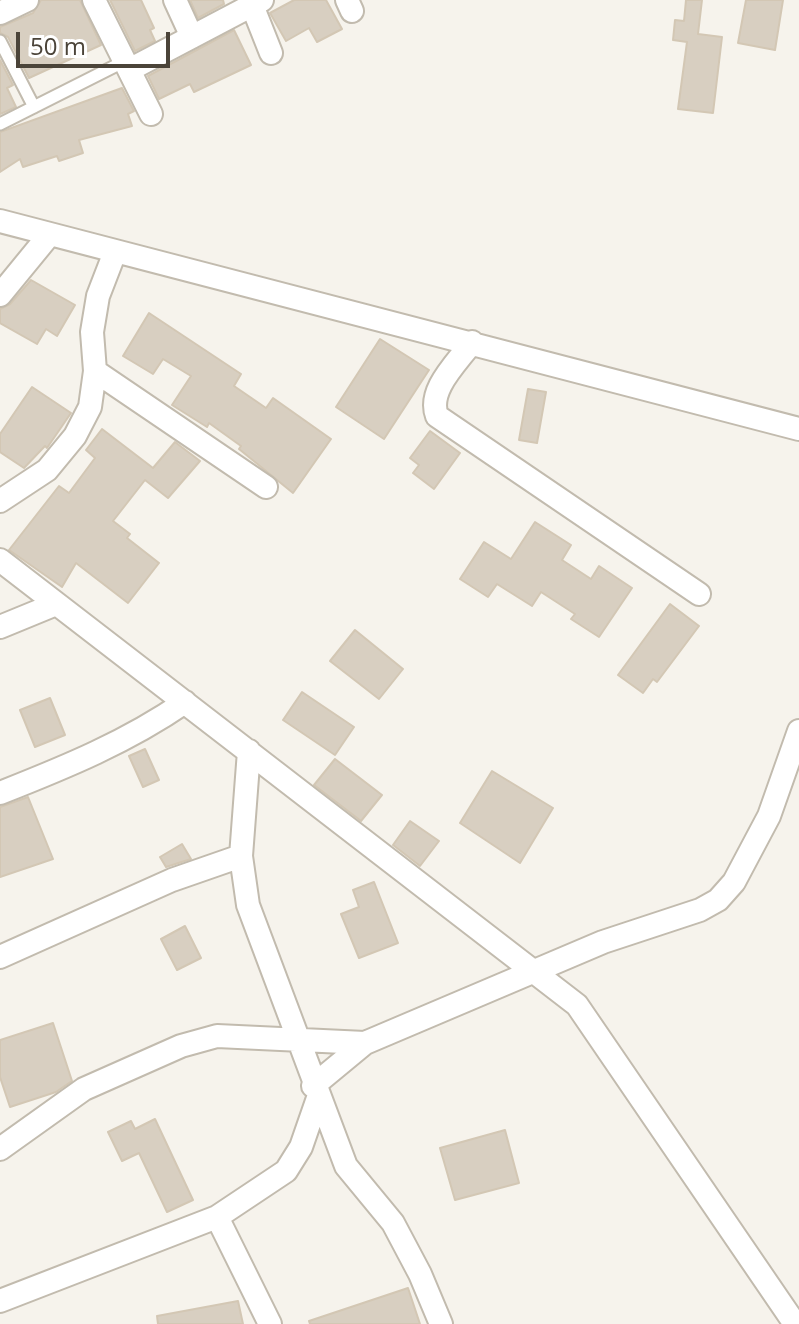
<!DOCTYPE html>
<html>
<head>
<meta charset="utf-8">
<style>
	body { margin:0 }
	#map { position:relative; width:799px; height:1324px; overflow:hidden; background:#f6f3ec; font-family:"Open Sans",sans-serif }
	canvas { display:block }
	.scale { position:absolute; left:16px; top:32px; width:154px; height:36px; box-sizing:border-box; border:4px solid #4b4439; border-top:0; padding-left:10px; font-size:24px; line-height:28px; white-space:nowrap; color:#4b4439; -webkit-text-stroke:6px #fff; paint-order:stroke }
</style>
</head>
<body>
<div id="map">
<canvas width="799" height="1324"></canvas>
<div class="scale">50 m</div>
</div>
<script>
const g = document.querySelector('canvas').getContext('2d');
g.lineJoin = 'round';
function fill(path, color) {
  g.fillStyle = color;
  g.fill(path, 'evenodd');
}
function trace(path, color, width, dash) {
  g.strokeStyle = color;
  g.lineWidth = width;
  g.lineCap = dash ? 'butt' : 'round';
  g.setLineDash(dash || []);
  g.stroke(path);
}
const building = new Path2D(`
	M41,0h39l21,45 -72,33 -21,-41 -8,-4v-6l33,-14z
	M110,0h31l13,28 -4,2 5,11 -20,10z
	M190,0h33l1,4 -26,14z
	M294,0h32l16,29 -25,13 -8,-14 -23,13 -16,-28z
	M686,0h16l-4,34 24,3 -9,76 -35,-4 9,-67 -14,-2 2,-20 9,1z
	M746,0h37l-8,50 -37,-7z
	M234,30l17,35 -57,27 -4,-8 -31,15 -11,-23z
	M0,60l13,25 -6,3 9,19 -16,7z
	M122,88l12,23 -6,3 4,12 -53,14 4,13 -24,8 -2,-5 -34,11 -3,-8 -20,13v-40z
	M31,280l44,25 -18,31 -11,-7 -9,15 -37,-21v-14l10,-5z
	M149,313l92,61 -7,12 32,22 7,-10 58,41 -38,54 -54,-44 2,-3 -32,-23 -2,4 -35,-22 19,-29 -28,-17 -10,15 -30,-18z
	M380,339l49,31 -45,69 -48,-32z
	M32,387l39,26 -24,35 -2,-2 -21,22 -24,-16v-18z
	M528,389l18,3 -9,51 -18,-3z
	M102,429l51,39 22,-26 25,19 -32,37 -23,-18 -32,41 17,13 -3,4 32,25 -31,40 -52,-40 -14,24 -53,-37 50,-64 10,7 26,-35 -9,-8z
	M430,431l30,22 -26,36 -21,-16 6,-8 -9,-7z
	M535,522l36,23 -9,15 29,19 8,-13 33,22 -33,49 -28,-18 4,-5 -34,-22 -9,14 -35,-22 -9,13 -28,-18 24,-37 27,17z
	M670,604l29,22 -42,56 -4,-3 -10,14 -25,-18z
	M355,630l48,39 -24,30 -49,-38z
	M302,692l52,35 -19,28 -52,-35z
	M50,698l15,37 -30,12 -15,-37z
	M145,749l14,31 -16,7 -14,-31z
	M335,759l47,36 -21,26 -47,-36z
	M492,771l61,37 -33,55 -60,-40z
	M28,797l25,62 -53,18v-70z
	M410,821l29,20 -19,25 -27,-21z
	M182,844l9,15 -25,8 -6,-10z
	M374,882l24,61 -39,15 -18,-44 18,-7 -6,-17z
	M185,926l16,32 -24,12 -16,-31z
	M53,1023l19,58 -16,11 -46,15 -10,-30v-37z
	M155,1119l38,81 -26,12 -28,-59 -17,8 -14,-29 23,-11 4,8z
	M505,1130l14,53 -64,17 -15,-52z
	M408,1288l12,36h-110l-1,-3z
	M238,1301l5,23h-85l-1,-8z`);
fill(building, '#d8cfc1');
trace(building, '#d3c7b4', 2);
const service = new Path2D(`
	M0,41l34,66
	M0,124l125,-63`);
const minor = new Path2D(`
	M94,0l57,114
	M175,0l17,37
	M250,0l21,53
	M347,0l5,11
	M0,13l27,-13
	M129,70l133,-70
	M0,221l799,208
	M0,295l50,-61
	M472,342c-15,21 -45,48 -35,74l262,178
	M95,371l171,116
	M0,501l47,-31 28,-34 15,-29 5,-36 -3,-39 6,-36 17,-44
	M0,560l577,445 218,319
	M0,627l56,-23
	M249,751l-8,105 7,49 98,261 47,57 27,51 21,50
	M0,793c66,-26 127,-51 185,-91
	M0,957l172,-77 69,-24
	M313,1086l52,-43
	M0,1149l84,-60 97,-43 36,-10 148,7 238,-101 97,-32 18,-10 16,-18 35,-66 30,-85
	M217,1217l53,107
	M0,1301l217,-84 69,-46 15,-24 17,-49`);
trace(service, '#c2bbae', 15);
trace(minor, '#c2bbae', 26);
trace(service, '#fff', 11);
trace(minor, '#fff', 22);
</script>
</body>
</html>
